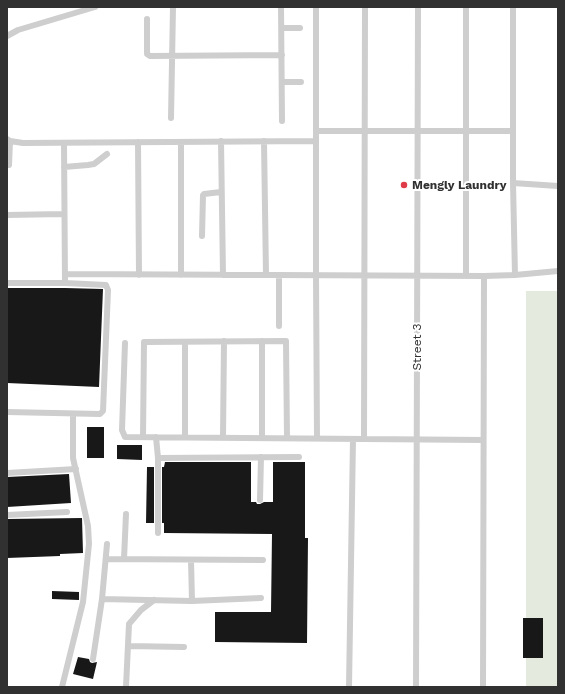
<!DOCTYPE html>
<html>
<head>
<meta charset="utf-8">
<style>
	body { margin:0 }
	#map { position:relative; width:565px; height:694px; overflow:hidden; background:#fff; font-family:"Work Sans",sans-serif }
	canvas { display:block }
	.frame { position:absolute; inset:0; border:8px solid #313131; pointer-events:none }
</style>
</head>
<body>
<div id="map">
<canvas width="565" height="694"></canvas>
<div class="frame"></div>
</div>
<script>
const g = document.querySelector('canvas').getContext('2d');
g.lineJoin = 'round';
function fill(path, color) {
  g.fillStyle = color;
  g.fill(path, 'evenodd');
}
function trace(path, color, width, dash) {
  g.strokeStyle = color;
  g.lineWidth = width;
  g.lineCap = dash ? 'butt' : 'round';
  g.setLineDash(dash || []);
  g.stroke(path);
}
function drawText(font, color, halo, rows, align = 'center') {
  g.font = font + ' "Work Sans",sans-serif';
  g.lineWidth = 4;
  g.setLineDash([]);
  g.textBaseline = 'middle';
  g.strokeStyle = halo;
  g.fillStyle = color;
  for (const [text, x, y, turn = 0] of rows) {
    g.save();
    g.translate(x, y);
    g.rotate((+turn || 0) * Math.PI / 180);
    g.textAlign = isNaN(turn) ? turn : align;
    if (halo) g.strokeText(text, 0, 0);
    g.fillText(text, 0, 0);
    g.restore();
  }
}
fill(new Path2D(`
	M526,291h32v396h-32z`), '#e4eadd');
fill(new Path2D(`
	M7,288h58l38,1 -4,98 -92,-4z
	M87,427h17v31h-17z
	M117,445h25v15l-25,-1z
	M165,462h86v40h5l1,2h3l4,-2h9v-40h32v76h3l-1,105 -92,-1v-30h56l1,-78 -108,-1v-10h-2v-56h2z
	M147,467h7v56h-8z
	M69,474l2,29 -64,4v-30z
	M82,518l1,35 -23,1v2l-53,2v-39z
	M52,591l27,1v8l-27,-1z
	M523,618h20v40h-20z
	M78,657l11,2 1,3 2,1 5,-1 -4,17 -20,-5z`), '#181818');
trace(new Path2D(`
	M281,7l1,114
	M316,7v268l1,163
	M513,7v176l2,92
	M147,19v35l3,2 132,-1
	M282,28h18
	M7,36l11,-6 77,-23
	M282,82h19
	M171,118l2,-111
	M316,131h197
	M7,139l3,2 13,2 293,-2
	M221,141l2,134
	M264,141l2,134
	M138,142l1,133
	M181,142v133
	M9,165l1,-24
	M64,167l24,-2 6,-1 13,-10
	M513,183l45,3
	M7,215l57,-1
	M202,236l1,-41 1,-1 17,-2
	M65,274l419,2 31,-1 43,-4
	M279,275v51
	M466,276v-269
	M7,283h58
	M262,341v97
	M125,343l-3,87 3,7 358,3
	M7,412l93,2 3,-3 5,-121 -2,-5 -41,-2 -1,-140
	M143,437l1,-95 142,-1 1,97
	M156,437l2,21v75
	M185,437v-95
	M223,437l1,-96
	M364,439l1,-432
	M158,458l141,-1
	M7,473l69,-4
	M260,500l1,-43
	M7,515l60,-3
	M106,559l157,1
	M124,559l2,-45
	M191,560l1,41
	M102,599l90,2 69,-3
	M128,646l56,1
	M93,659l9,-60 5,-55
	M62,687l21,-85 6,-58 -1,-18 -15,-68v-44
	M126,687l3,-63 12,-14 13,-10
	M349,687l4,-248
	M416,687l2,-680
	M483,687l1,-411`), '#cecece', 6);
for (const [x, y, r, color] of [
	[404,185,4,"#df3b48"]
]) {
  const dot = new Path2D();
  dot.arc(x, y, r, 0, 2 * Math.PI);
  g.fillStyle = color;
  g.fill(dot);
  trace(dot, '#fff', 1.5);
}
drawText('bold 12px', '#313131', '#fff', [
	["Mengly Laundry",412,185]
], 'left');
drawText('12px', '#313131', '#fff', [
	["Street 3",417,347,-90]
]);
</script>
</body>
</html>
